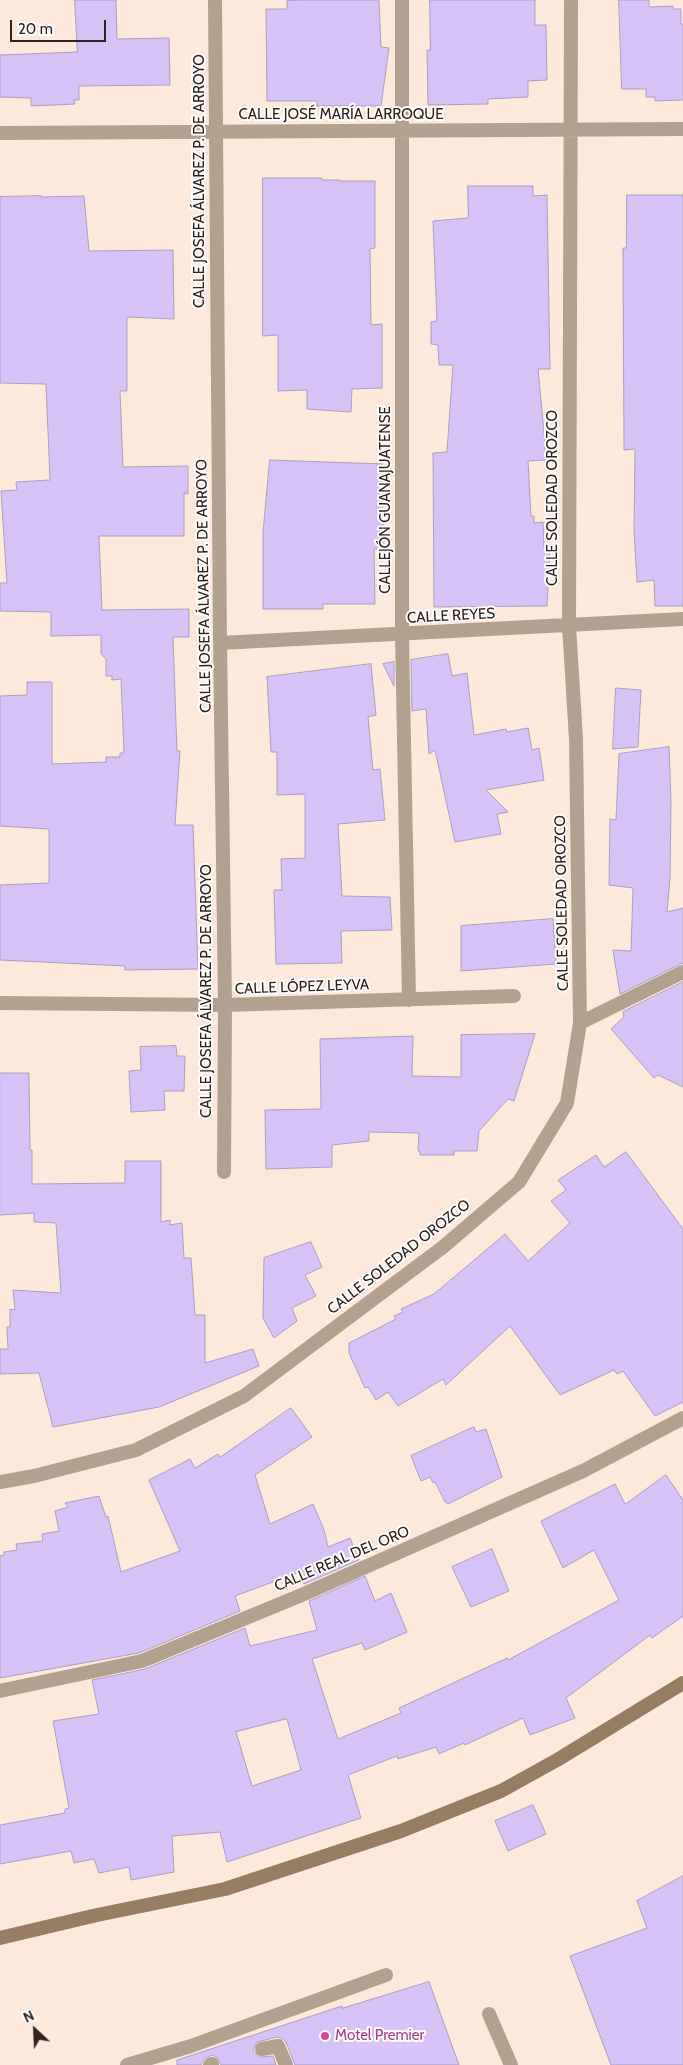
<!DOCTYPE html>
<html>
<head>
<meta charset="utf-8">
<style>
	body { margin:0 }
	#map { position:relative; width:683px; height:2065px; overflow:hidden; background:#fde8dc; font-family:Cabin,sans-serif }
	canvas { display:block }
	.north { position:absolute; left:10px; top:2005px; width:50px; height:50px; -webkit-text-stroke:4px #fff; paint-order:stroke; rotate:335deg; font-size:14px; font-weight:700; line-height:20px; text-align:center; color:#30231c }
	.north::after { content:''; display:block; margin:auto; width:18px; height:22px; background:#30231c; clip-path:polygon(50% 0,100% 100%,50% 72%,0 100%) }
	.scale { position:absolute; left:10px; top:20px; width:96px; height:22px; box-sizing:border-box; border:2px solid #30231c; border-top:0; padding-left:6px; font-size:15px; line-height:18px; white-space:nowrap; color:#30231c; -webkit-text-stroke:4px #fff; paint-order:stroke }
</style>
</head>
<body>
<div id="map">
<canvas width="683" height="2065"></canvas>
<div class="north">N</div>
<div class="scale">20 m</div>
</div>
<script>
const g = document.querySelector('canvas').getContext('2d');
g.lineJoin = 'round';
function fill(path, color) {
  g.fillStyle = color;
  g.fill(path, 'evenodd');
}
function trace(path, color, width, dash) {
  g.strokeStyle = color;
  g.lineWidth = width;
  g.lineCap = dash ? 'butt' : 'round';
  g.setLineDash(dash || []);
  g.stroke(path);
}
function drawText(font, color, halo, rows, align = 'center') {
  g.font = font + ' Cabin,sans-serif';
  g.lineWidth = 4;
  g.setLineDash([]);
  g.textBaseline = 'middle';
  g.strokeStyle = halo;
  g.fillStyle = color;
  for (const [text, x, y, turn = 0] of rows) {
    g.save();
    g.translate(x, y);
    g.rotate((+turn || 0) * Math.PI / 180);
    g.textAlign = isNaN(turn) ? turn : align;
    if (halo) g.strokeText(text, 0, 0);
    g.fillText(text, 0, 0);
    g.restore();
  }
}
const building = new Path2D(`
	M75,0h41l1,39 52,-1 1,47 -91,1v14h-5l1,4 -44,2v-8l-31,-1v-42l77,-3z
	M303,0h76l2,47 8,1 -8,58h-64v-5h-50l-1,-92h21v-8z
	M430,0h105v25h11l1,55 -19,1v16l-40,2v5l-60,1 -1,-55h3z
	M619,0h30v7l24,-1v3h8v15h2v76l-28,1v-4h-9v-8h-24z
	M263,178h59v2h18v1h35v67l-5,1 1,76 11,-1v64l-30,1 -1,23 -44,-3v-19l-29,1v-56l-15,1z
	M468,186h65v10l14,-1 3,174h-12l7,74v17l-17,1 3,55h3v7l9,-1 1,26h6l-3,58 -113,1 -1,-154 14,-1 6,-87h-14l-1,-20 -7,-1v-22l6,-1 -4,-100 35,-3z
	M627,195h56v411h-28l-1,-26 -17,2 -3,-51 1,-82 -11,1 -1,-202h3z
	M41,196v1l43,-1 5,55 84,-1 1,69 -47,-2v74h-7l3,76 65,-1v28l-4,-1v43h-85l3,74 87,-1v28h-16l4,114h3l-5,74h18l5,144 -73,1v-4l-125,-6v-75l49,-2v-54l-49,-3v-130l27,-1v-13h25v82l54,-2v-5h14v-4h4l-3,-74 -9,1v-4h-6v-17l-5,-5v-19l-50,1v-24l-51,-1v-28h7l-6,-92 16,-1 -1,-8 34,-2 -4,-96 -46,-1v-186z
	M270,460l113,4v85h-9l1,55h-52v5h-60v-76z
	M448,654l4,22 15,-3 7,62 32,-6 1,3 21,-4 4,22 7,-2 5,32 -58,10 22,22 -11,2 4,20 -46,8 -20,-92 -6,4 -3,-45 -14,2 -1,-51z
	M394,662v24l-11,-22z
	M371,664l5,51 -8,2 5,53 7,-1 5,51 -47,4 4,72 48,1 2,33 -51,1 1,32 -66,1 -2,-74h8l-1,-31 24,-1v-64l-28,1v-43h-6l-4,-75z
	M616,688l25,2 -3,57 -25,2z
	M669,747l2,54 -1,77 -3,34 16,-4v55l-63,31 -7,-44 18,1 2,-63 -24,-3 1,-66 6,1 3,-66z
	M553,919l3,45 -95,7v-45z
	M683,982v105l-25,-12 -4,3 -43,-49 13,-12 -1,-5z
	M535,1034l-21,67 -6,-2 -29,32 -2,20h-23v4h-34v-4h-2l1,-18 -50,-1v9l-37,4v22l-66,2 -1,-59 56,-1 -1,-70 93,-3 -1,40 49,1v-42z
	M176,1046l1,10h8l-1,35h-20l1,19 -34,2 -2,-41 12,-1 -1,-23z
	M0,1073h29l1,77h2v34l93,-1v-22h36v61l9,-2v5l12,-2 2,35h7l4,57h10v48l48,-14 6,17 -100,41 -106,20 -14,-54 -39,1v-25h8l-1,-22h3v-18l5,1 -2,-20 48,3 -5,-70 -22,-1v-9l-34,2z
	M626,1152l57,77v173l-28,14 -32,-45 -6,3 -3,-4 -54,25 -50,-69 -64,59 -3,-6 -45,27 -10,-14 -12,8 -8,-13 -3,1 -16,-35v-10l47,-24 -2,-3 9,-4 -2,-3 33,-15 71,-60 23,27 42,-38 -19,-22 15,-11 -8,-10 38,-25 8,12z
	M311,1242l11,25 -17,8 11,21 -24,12 5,13 -23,17 -11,-20 1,-60z
	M291,1408l21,29 -57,38 15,49 43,-20 11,26 4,17 22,-9 9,22 -55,24 -4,-12 -65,24 5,15 -101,42 -139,25v-122l4,-1v-3l13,-2 -1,-6 27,-3 -1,-7 17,-3 -4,-20 13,-4 -3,-4 34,-7 7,21 2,-1 13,56 59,-21 -31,-71 41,-21 5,9 23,-14 2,3z
	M474,1427l2,5 10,-3 16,48 -54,27 -2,-2h-1l-10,-20 -2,1 -3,-6 -9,4 -10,-25z
	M666,1475l17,25v116l-31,22 -2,-3 -84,63 9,20 -45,17 -7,-17 -58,27 -1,-2 -25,11 -3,-7 -38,12 -1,-3 -49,19 13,43 -134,44 -7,-30 -48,4 2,36 -43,8 -2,-13 -30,6 -5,-14 -20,4 -3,-12 -71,13v-39l65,-12v-4l4,-1 -16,-87 46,-7 -7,-34 53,-11 100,-41 5,18 67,-16 -8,-29 56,-25 10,25 16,-8 16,39 -42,18 -3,-7 -50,16 26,80 63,-26 -2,-5 108,-50 1,2 111,-60 -25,-50 -31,18 -22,-47 74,-37 10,20zM287,1719l14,51 -49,16 -16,-54z
	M492,1549l17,42 -38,16 -19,-40z
	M533,1805l13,29 -38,17 -13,-30z
	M683,1876v189h-72l-41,-109 77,-28 -10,-27z
	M429,1982l30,83h-164l-9,-23 -3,-3 -6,-2 -20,5 -4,8 7,7 13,-1 3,9h-55l-4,-8 -5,-2 -9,5 -2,5h-24v-5l165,-54v2z`);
fill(building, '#d6c2f7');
trace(building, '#aba0bf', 1);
trace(new Path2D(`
	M489,2014l22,51
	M262,2049l16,-3 8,19
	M127,2065l64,-19 195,-71
	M210,2065l2,-1`), '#b3a18f', 14);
trace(new Path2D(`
	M215,0l5,643 5,362 -1,167
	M402,0v635l7,365
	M0,133l683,-4
	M220,643l463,-24
	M0,1003l225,2 289,-9
	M580,1023l103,-51
	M0,1482l34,-6 102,-26 108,-54 199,-149 76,-65 48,-79 13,-80 -4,-284 -7,-113 2,-626
	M0,1691l142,-30 162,-67 279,-123 100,-53`), '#b3a18f', 14);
trace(new Path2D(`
	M0,1938l97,-23 128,-26 176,-58 100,-40 56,-31 126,-77`), '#977d61', 14);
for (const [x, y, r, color] of [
	[325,2036,5,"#d1479c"]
]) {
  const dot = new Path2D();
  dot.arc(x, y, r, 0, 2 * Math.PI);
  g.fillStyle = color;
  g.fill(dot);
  trace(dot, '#fff', 2);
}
drawText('15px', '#30231c', '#fff', [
	["CALLE JOSÉ MARÍA LARROQUE",341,115],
	["CALLE JOSEFA ÁLVAREZ P. DE ARROYO",200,181,-90],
	["CALLE SOLEDAD OROZCO",553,498,-90],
	["CALLEJÓN GUANAJUATENSE",386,500,-90],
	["CALLE JOSEFA ÁLVAREZ P. DE ARROYO",204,586,-91],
	["CALLE REYES",451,616,-3],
	["CALLE SOLEDAD OROZCO",562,903,-91],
	["CALLE LÓPEZ LEYVA",302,987,-2],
	["CALLE JOSEFA ÁLVAREZ P. DE ARROYO",207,991,-90],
	["CALLE SOLEDAD OROZCO",399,1257,-38],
	["CALLE REAL DEL ORO",342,1559,-23]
]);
drawText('15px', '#b23c85', '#fff', [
	["Motel Premier",335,2036]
], 'left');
</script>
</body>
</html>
